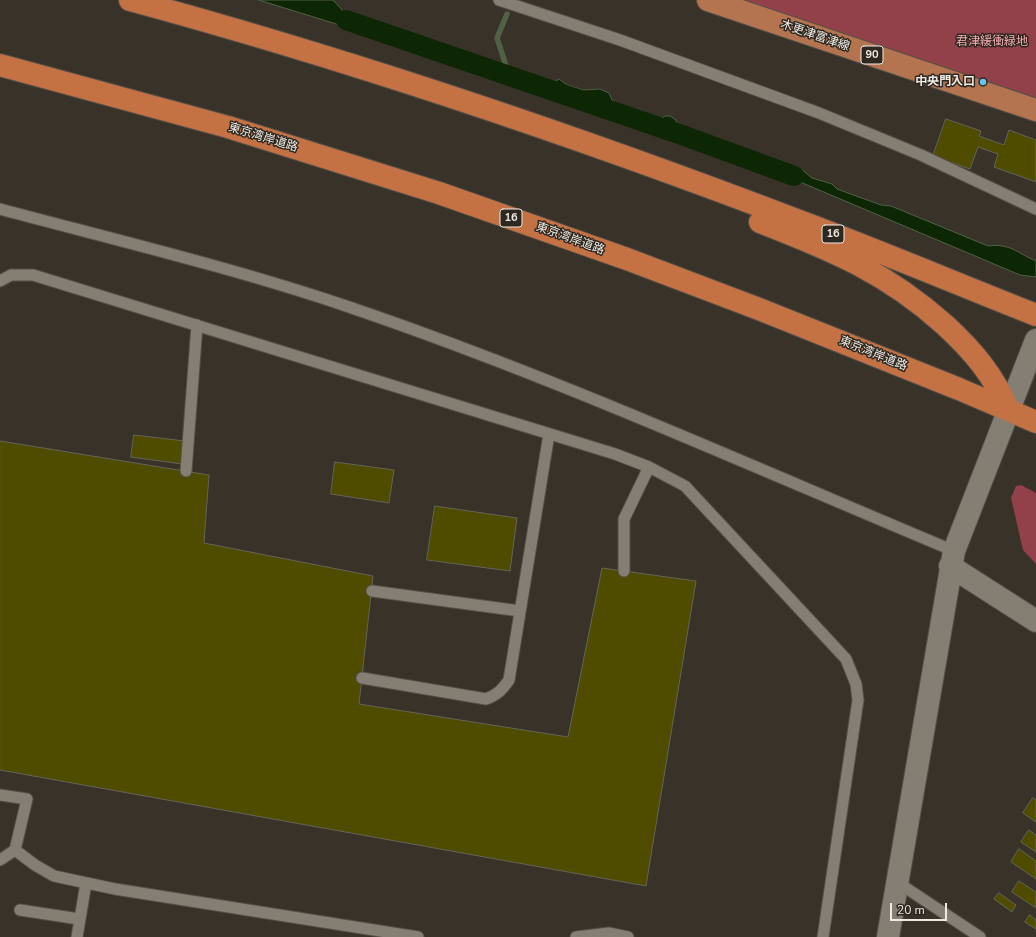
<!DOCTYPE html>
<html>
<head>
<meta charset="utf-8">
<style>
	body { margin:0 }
	#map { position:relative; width:1036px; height:937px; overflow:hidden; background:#393229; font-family:"Nunito Sans",sans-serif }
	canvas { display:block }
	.scale { position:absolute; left:890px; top:903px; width:57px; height:18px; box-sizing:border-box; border:2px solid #eeeae4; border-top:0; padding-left:5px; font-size:12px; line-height:14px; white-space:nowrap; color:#eeeae4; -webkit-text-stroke:3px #2e2820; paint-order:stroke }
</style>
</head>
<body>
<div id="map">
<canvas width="1036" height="937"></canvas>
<div class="scale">20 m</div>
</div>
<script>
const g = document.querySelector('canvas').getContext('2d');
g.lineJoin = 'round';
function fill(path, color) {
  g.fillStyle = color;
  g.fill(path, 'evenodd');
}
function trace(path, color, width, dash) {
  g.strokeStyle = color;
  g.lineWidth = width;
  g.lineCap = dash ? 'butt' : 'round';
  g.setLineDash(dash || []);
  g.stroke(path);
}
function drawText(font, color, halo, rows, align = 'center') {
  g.font = font + ' "Nunito Sans","Noto Sans JP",sans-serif';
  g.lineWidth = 3;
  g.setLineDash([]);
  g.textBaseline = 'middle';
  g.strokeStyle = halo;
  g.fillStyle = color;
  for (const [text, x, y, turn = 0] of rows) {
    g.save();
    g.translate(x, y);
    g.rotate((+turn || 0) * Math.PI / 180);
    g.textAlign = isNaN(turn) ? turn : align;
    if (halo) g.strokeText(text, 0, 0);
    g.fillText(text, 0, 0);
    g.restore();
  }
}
fill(new Path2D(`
	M742,0h294v98l-65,-19z
	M1021,485l15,8v71l-13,-14 -12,-52 5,-12z`), '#924049');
const water = new Path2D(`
	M259,0h74l11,12 29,10 -3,12z
	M532,76l21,7 6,-4 8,6 16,5 17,-1 9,4 3,7 6,4 26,8 3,5 12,4 6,-5h5l6,4 2,9 4,6 -156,-54z
	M768,166l27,5 6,-2 11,9 20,6 5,5 44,16 10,1 97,40c22,-3 29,7 48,15v16l-16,-2 -253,-107z`);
fill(water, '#0d2603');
trace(water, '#506146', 1);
trace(new Path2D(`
	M507,14l-10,24 12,37`), '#506146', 5.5);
trace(new Path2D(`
	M346,20l336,115 112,41`), '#0d2603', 20);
const building = new Path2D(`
	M946,119l35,12 -2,5 25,9 5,-15 27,10v42l-42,-15 4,-13 -20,-7 -8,22 -37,-13z
	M134,435l51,6 -3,23 -51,-7z
	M0,441l209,34 -5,68 169,33 -14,128 209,33 34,-169 94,13 -50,305 -646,-116z
	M335,462l59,8 -5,33 -58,-9z
	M435,506l82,12 -7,53 -83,-11z
	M1033,798l3,2v22l-13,-9z
	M1029,830l7,5v17l-15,-10z
	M1019,849l17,12v18l-25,-17z
	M1019,881l17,11v16l-24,-16z
	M999,893l17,12 -4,7 -18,-13z
	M1030,915l6,5v9l-11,-7z`);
fill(building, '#4f4c00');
trace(building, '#646459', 1);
const service = new Path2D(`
	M499,0l121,40 199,73 102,42 115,54
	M0,209c116,31 234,59 349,98 206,70 404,160 605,244
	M0,281l11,-6h22l582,179 34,13 36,19 161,173 10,25 2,16 -35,237
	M186,471l11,-146
	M624,571v-52l25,-52
	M372,591l148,20
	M362,678l124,21c11,-4 16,-9 23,-19l40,-246
	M0,795l27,4 -12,51 -15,10
	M15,850l20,15 19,11 61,13 303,48
	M897,882l83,55
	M20,910l59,9
	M77,937l9,-54
	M576,937l33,-4 19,4`);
const tertiary = new Path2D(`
	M950,566l86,55
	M888,937l66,-386 82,-211`);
const primary = new Path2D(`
	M708,0l328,110`);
const trunk = new Path2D(`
	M130,0c225,61 446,136 664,219 81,30 161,64 242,96
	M0,65l228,62 211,66 188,66 132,50 200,80 77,33
	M760,222c72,28 126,50 185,103 27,25 49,50 63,85`);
trace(service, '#565049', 13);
trace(tertiary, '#565049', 24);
trace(primary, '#565049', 24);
trace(trunk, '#565049', 24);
trace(service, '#857e73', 11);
trace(tertiary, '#857e73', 22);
trace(primary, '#b47450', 22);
trace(trunk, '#c47144', 22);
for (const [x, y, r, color] of [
	[983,82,4,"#65c5ef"]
]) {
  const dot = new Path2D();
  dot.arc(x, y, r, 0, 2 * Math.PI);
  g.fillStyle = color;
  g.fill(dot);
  trace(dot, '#2e2820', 1.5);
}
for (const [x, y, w] of [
	[872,55,22],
	[511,218,22],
	[833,234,22]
]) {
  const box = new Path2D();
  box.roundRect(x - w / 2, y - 9, w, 18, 3);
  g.fillStyle = '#2e2820';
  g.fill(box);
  trace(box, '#eeeae4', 1);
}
drawText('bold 11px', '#eeeae4', null, [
	["90",872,55],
	["16",511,218],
	["16",833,234]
]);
drawText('12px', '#eeeae4', '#2e2820', [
	["木更津富津線",815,36,19],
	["東京湾岸道路",263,138,17],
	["東京湾岸道路",570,239,20],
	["東京湾岸道路",873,354,22]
]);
drawText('12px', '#f5adb1', '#2e2820', [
	["君津緩衝緑地",992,42]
]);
drawText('bold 12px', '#eeeae4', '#2e2820', [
	["中央門入口",975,82]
], 'right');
</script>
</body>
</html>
